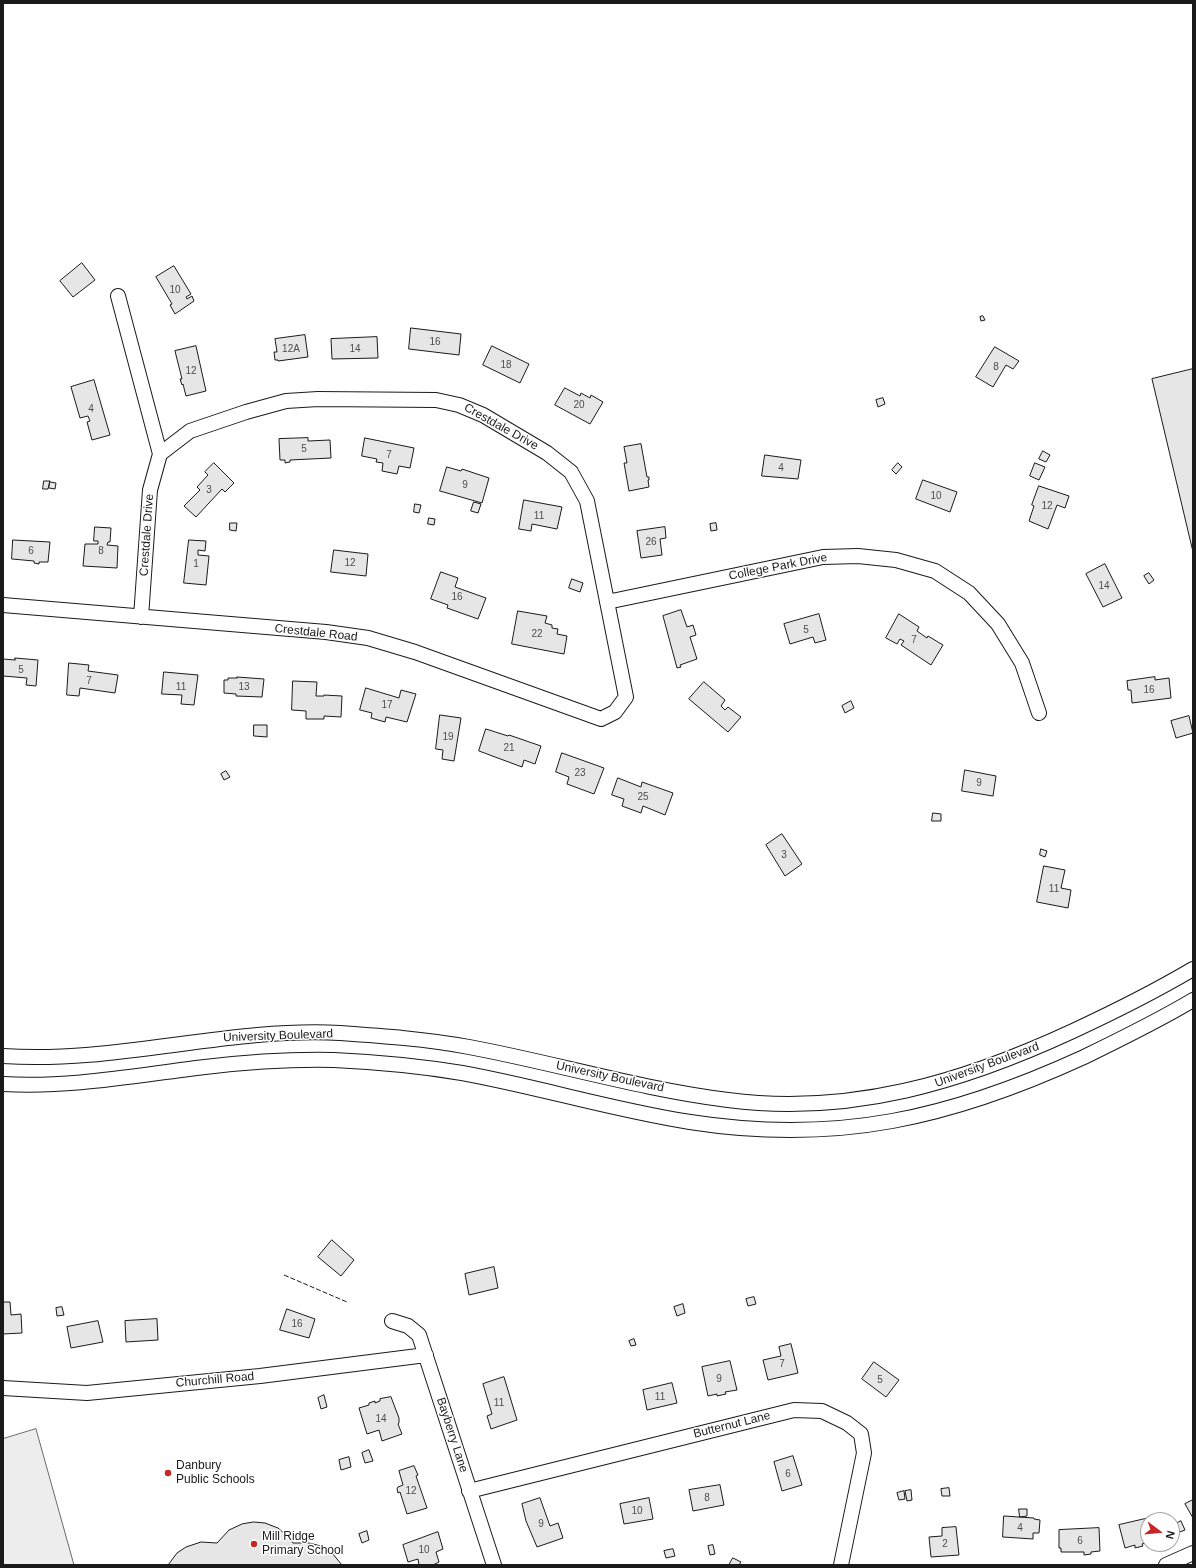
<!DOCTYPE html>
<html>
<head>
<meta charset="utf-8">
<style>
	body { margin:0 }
	#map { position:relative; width:1196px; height:1568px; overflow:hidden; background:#fff; font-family:Helvetica,sans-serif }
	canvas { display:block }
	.frame { position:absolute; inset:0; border:4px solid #1a1a1a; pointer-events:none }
	.north { position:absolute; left:1140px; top:1512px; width:40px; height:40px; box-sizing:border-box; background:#fff; border:1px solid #a3a3a3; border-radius:50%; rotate:106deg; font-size:11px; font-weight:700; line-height:16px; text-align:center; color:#1a1a1a }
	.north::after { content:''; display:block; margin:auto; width:14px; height:18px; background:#c62828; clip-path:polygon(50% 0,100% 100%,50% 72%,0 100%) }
</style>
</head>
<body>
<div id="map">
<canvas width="1196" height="1568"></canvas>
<div class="frame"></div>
<div class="north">N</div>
</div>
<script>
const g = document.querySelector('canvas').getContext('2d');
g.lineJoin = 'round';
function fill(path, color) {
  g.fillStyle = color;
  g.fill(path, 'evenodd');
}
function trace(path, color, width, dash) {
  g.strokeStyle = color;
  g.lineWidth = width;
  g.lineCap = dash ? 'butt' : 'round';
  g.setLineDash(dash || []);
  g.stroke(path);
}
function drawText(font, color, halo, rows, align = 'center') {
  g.font = font + ' Helvetica,sans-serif';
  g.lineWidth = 3;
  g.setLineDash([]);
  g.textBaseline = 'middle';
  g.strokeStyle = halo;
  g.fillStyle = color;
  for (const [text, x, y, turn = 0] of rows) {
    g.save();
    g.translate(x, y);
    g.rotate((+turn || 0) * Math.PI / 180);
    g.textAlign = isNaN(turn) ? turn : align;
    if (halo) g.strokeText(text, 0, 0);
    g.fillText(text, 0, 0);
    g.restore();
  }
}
const built = new Path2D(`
	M36,1429l38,136h-71v-126z`);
fill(built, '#ededed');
trace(built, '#6a6a6a', 1);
const building = new Path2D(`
	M82,263l13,17 -22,17 -13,-16z
	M174,266l17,28 -5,3 1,2 5,-3 2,5 -19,13 -5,-9 2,-1 -16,-27z
	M983,316l2,4 -4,1 -1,-4z
	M411,328l50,6 -2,21 -50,-6z
	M305,335l3,22 -30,4v-1h-3l-1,-8h3l-2,-13z
	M377,337l1,21 -46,1 -1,-20z
	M196,346l10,45 -20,5 -3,-12 -1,1 -2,-6h2l-7,-28z
	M492,346l37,18 -9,19 -37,-18z
	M995,347l24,14 -6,8 -7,-4 -13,22 -17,-10z
	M1193,369v183l-41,-173z
	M94,380l16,55 -18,5 -5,-18 3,-1 -2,-5 -8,2 -9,-31z
	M565,388l15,8 1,-3 9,5 1,-3 12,7 -13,22 -35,-19z
	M883,398l2,6 -7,3 -2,-7z
	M308,438v3l22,-1 1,18 -41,2v2l-5,1v-3h-5l-1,-21z
	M365,438l49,10 -4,20 -11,-2 -2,8 -15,-3 1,-8 -7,-1 1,-3 -15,-3z
	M641,444l6,33h2v3h-1l1,7 -20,4 -5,-28h3l-3,-16z
	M1043,451l7,4 -4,7 -7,-3z
	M765,455l36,5 -3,19 -36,-3z
	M214,463l20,20 -9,9 -3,-3 -26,28 -12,-11 16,-16 -3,-3 11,-12 -3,-3z
	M898,463l4,4 -6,7 -4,-4z
	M1035,463l10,4 -6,13 -9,-4z
	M447,467l14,4 1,-2 27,9 -7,25 -42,-12z
	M923,480l34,12 -7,20 -34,-13z
	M44,481h6l-2,8h-5z
	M50,482l6,1 -1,6 -6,-1z
	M1039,486l30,10 -4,12 -8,-3 -9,24 -19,-8 5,-15 -2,-1z
	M524,500l38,7 -5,22 -25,-5 -1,7 -12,-2z
	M474,502l7,2 -3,9 -7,-2z
	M415,504l6,1 -2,8 -5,-1z
	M429,518l6,1 -1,6 -6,-1z
	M230,523h7l-1,8 -6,-1z
	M716,523l1,7 -6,1 -1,-7z
	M95,527l16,1 -1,14h-2l-1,3 11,1 -1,22 -34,-2 2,-22h13v-3h-4z
	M665,527l1,11 -6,1 2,16 -21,3 -4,-27z
	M13,540l37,2 -2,20h-9v2l-5,-1v-2l-22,-2z
	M189,540l17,1 -1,10 -7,-1v5l11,1 -3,29 -22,-2z
	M334,550l34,4 -2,22 -35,-4z
	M1105,564l17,34 -19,9 -17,-33z
	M441,572l17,6 -3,9 31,11 -8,21 -31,-11 1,-3 -17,-6z
	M1149,573l5,7 -5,4 -5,-8z
	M572,579l11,4 -3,9 -11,-4z
	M681,610l6,17 6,-2 3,10 -6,2 7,22 -17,6 1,2 -4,1 -14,-52z
	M518,611l29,5 -2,7 7,2v3l6,1 -1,5 10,2 -3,18 -52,-10z
	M819,614l7,26 -11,3 -2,-6 -23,7 -6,-20z
	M899,614l20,13 -2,4 10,7 1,-2 15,9 -12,20 -30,-20 3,-4 -4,-2 -3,5 -11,-6z
	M15,658l23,2 -2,26 -10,-1 1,-7 -24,-2v-17l12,1z
	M69,663l20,2 -1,6 30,4 -3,18 -35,-5 -1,8 -12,-1z
	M164,672l34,3 -4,30 -13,-1 1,-9 -20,-1z
	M237,677l27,2 -2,18 -26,-1v-2l-12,-1v-13h4v-2h9z
	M1155,677v3l14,-2 2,20 -39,5 -1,-13h-3l-1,-9z
	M293,681l24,1 -1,14h8v-1l18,1 -1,21 -17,-1v3h-18v-8l-14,-1z
	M704,682l21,18 -4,6 4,4 3,-3 13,10 -13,15 -39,-33z
	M366,688l33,10 2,-8 15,4 -9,28 -21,-5 -1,5 -14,-4 1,-5 -12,-3z
	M851,701l3,7 -9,5 -3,-7z
	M440,715l21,3 -7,43 -12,-2 1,-9 -7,-1z
	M1189,716l4,17 -17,5 -5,-17z
	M254,725h13v12l-13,-1z
	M486,729l22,7 1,-1 32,11 -6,18 -11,-4 -2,7 -43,-16z
	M562,753l42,15 -10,26 -27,-10 2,-7 -13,-5z
	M965,770l31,6 -3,20 -31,-5z
	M226,771l4,6 -6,3 -3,-6z
	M618,778l23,9 1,-5 31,11 -8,22 -22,-9 -2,7 -19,-7 2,-7 -12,-4z
	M933,813l8,1v7h-9z
	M782,834l20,30 -17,12 -19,-31z
	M1041,849l6,2 -2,6 -5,-2z
	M1044,866l21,4 -4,18 10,2 -3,18 -31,-6z
	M332,1240l22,20 -13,16 -23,-19z
	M494,1267l4,21 -29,7 -4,-21z
	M754,1297l2,7 -8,2 -2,-7z
	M3,1302h7l1,13 10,-1 1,19 -19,1z
	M683,1304l2,9 -8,3 -3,-9z
	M62,1307l2,8 -7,1 -1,-8z
	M287,1309l28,10 -6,19 -29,-8z
	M157,1319l1,21 -32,2 -1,-21z
	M98,1321l5,21 -32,6 -4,-21z
	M634,1339l2,6 -5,1 -2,-5z
	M791,1344l7,29 -30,7 -5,-20 18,-4 -2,-9z
	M730,1361l7,29 -12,2 1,2 -9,2v-2l-9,2 -6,-29z
	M874,1362l25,18 -13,17 -24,-18z
	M504,1377l13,43 -26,9 -4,-13 5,-2 -9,-30z
	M672,1383l5,20 -30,7 -4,-20z
	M324,1395l3,12 -6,2 -3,-11z
	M391,1397l8,21v5l-1,1 4,10 -20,7 -3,-11 -12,4 -8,-26 10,-3v-2l6,-2v2l5,-2v-2z
	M369,1450l4,11 -8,2 -3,-10z
	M793,1456l9,29 -20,6 -8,-29z
	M349,1457l2,10 -10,3 -2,-10z
	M414,1466l4,9 -2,1 11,32 -20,6 -7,-22 -2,1 -1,-4 1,-2 5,-2 -4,-14z
	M720,1485l4,20 -31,6 -4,-21z
	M949,1488l1,8h-8l-1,-7z
	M911,1490l1,10 -5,1 -2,-10z
	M904,1491l1,8 -6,1 -2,-7z
	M540,1498l10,28 8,-3 5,15 -26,9 -11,-26 -4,-17z
	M649,1498l4,21 -29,5 -4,-20z
	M1193,1500v18l-8,-14z
	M1019,1509h8v7l-7,1z
	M1004,1516l30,2v1l6,1 -1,13h-6v6l-30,-2z
	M1158,1516l1,4h-11v22l-6,2 1,2 -8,2v-3l-10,3 -6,-23z
	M1181,1521l4,9 -8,3 -3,-8z
	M254,1522l11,1 13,5 8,7 7,8h16l12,3 11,7 10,12h-174l9,-12 9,-6 15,-5 16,1 12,-13 13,-6z
	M956,1527l3,28 -28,2 -2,-20 13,-1v-8z
	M1099,1528l1,23 -9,1v2l-7,1v-3h-23v-4h-2v-18z
	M367,1531l2,9 -7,3 -3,-9z
	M438,1532l5,17 -7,3 3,10 -6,3h-14l-1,-6 -10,3 -5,-17z
	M713,1545l2,9 -5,1 -2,-9z
	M673,1549l2,7 -9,2 -2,-7z
	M733,1558l8,4 -2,3h-10z`);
fill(building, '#e6e6e6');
trace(building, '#1a1a1a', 1);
const street = new Path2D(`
	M118,296l42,158 -10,36 -9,127
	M607,602l216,-45 35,-1 38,4 39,11 34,22 29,31 24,39 17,50
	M3,605l323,27 42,6 47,14 186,67 14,-7 11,-15 -39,-196 -16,-29 -24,-19 -64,-38 -24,-10 -23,-5 -118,-1 -32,2 -40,11 -56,19 -30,23
	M3,1056c113,8 224,-29 337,-23 43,3 86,6 129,14 86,16 171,42 259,53 123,16 235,-18 345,-69 41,-19 81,-39 120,-62
	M3,1084c68,4 134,-9 202,-17 42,-5 86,-8 129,-7 42,2 86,6 128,13 77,14 151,37 228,49 147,23 261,-4 394,-65 37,-18 74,-36 109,-57
	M392,1321l16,5 11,9 75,230
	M3,1388l84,5 173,-17 166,-21
	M469,1491l325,-81 28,1 25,12 14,11 3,19 -23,112
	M1166,1565l27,-12`);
trace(street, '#1a1a1a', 16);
trace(street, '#fff', 14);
trace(new Path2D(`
	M284,1275l63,27`), '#1a1a1a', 1, [5, 2]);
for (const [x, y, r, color] of [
	[168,1473,4,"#c62828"],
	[254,1544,4,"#c62828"]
]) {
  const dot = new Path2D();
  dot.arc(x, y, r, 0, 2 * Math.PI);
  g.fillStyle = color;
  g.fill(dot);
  trace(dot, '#fff', 1.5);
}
drawText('10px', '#4d4d4d', null, [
	["10",175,290],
	["16",435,342],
	["12A",291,349],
	["14",355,349],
	["18",506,365],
	["8",996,367],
	["12",191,371],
	["20",579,405],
	["4",91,409],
	["5",304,449],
	["7",389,455],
	["4",781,468],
	["9",465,485],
	["3",209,490],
	["10",936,496],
	["12",1047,506],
	["11",539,516],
	["26",651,542],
	["6",31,551],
	["8",101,551],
	["12",350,563],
	["1",196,564],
	["14",1104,586],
	["16",457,597],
	["5",806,630],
	["22",537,634],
	["7",914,640],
	["5",21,670],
	["7",89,681],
	["11",181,687],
	["13",244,687],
	["16",1149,690],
	["17",387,705],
	["19",448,737],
	["21",509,748],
	["23",580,773],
	["9",979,783],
	["25",643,797],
	["3",784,855],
	["11",1054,889],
	["16",297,1324],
	["7",782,1364],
	["9",719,1379],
	["5",880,1380],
	["11",660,1397],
	["11",499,1403],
	["14",381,1419],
	["6",788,1474],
	["12",411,1491],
	["8",707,1498],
	["10",637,1511],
	["9",541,1524],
	["4",1020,1528],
	["6",1080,1541],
	["2",945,1544],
	["10",424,1550]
]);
drawText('12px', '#1a1a1a', '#fff', [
	["Crestdale Drive",501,427,29],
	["Crestdale Drive",147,535,-86],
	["College Park Drive",778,567,-11],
	["Crestdale Road",316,633,6],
	["University Boulevard",278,1036,-2],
	["University Boulevard",987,1065,-20],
	["University Boulevard",610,1077,12],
	["Churchill Road",215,1380,-5],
	["Butternut Lane",732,1425,-14],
	["Bayberry Lane",452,1435,72]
]);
drawText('12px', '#1a1a1a', '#fff', [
	["Danbury",176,1466],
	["Public Schools",176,1480],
	["Mill Ridge",262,1537],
	["Primary School",262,1551]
], 'left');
</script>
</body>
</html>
